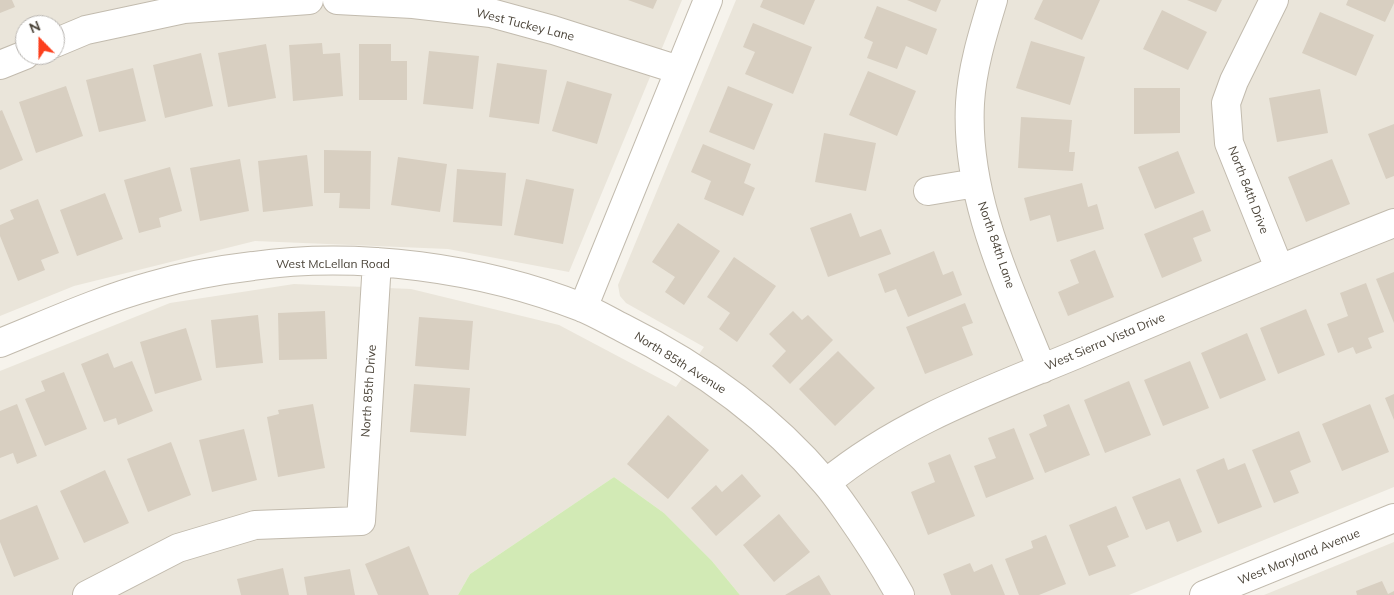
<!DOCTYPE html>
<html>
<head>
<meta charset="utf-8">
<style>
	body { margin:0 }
	#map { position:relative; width:1394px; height:595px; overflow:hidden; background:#f6f3ec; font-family:Mulish,sans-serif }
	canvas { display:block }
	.north { position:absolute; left:15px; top:15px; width:50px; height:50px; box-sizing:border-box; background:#fff; border:1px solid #b7b4b0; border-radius:50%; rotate:338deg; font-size:14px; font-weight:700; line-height:20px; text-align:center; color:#4b4439 }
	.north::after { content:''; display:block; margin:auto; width:18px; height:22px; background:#fc3f1d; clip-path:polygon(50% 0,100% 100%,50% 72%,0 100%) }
</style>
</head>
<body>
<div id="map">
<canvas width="1394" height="595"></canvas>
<div class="north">N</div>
</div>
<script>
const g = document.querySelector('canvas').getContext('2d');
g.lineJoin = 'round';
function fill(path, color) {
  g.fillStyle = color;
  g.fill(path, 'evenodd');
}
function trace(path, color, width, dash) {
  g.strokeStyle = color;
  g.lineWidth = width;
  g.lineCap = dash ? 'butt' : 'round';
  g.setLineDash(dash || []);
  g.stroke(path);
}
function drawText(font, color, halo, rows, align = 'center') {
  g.font = font + ' Mulish,sans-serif';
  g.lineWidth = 4;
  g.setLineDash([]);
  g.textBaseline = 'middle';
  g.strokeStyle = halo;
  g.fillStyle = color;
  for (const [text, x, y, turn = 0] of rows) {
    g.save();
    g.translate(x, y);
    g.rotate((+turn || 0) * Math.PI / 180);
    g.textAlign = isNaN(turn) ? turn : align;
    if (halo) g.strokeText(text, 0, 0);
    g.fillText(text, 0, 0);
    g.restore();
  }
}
fill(new Path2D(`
	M0,0h682l-113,272 -121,-23 -193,-8 -181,45 -74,30zM25,25h30v30h-30z
	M736,0h658v487l-265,108h-389l-28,-34 -48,-48 -50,-36 -144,97 -12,21h-458v-224l170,-68 124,-19 117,5 148,36 117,62 28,-40 -78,-44 -6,-7 -2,-11z
	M1394,542v53h-130z`), '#eae5da');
fill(new Path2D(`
	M614,477l50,36 48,48 28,34h-282l12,-21z`), '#d2eab5');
fill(new Path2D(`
	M0,0h12l3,7 -15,6z
	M628,0h29l-4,9z
	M763,0h52l-11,25 -44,-18z
	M907,0h34l-5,12z
	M1043,0h57l-18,40 -48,-21z
	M1187,0h35l-6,12z
	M1348,0h46v3l-9,19 -39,-17z
	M877,6l60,23 -10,26 -21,-9 -9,23 -30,-11 6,-16 -9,-4z
	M1162,10l45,22 -19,38 -45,-21z
	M1320,12l54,23 -18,41 -54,-23z
	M753,23l59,24 -19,47 -48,-20 10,-22 -12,-5z
	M1031,41l54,16 -15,48 -54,-17z
	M322,43l1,11 17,-1 3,43 -50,5 -4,-56z
	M266,44l10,54 -48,9 -10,-54z
	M359,44h32v17h16v39h-48z
	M429,51l50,5 -6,53 -50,-5z
	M201,53l12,53 -48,12 -12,-53z
	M497,63l50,7 -8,54 -50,-7z
	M133,68l13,53 -47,11 -13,-52z
	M868,71l48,20 -19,45 -48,-21z
	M567,81l45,13 -15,50 -45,-13z
	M66,86l17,50 -47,17 -17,-51z
	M728,86l45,18 -19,46 -45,-18z
	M1134,88h46v45l-46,1z
	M1320,89l8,44 -51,9 -8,-44z
	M2,110l21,50 -23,10v-59z
	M1021,117l51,3 -3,32h6l-2,19 -55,-3z
	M1394,124v52l-8,3 -18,-45z
	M824,133l52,10 -10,48 -51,-9z
	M703,144l48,20 -7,19 11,5 -12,28 -39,-17 7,-18 -20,-9z
	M324,150l47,1 -1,58 -31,-1 1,-15h-16z
	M1178,151l17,42 -40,16 -17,-42z
	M307,155l6,51 -50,6 -5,-51z
	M398,157l49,7 -7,48 -49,-7z
	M240,159l9,52 -49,10 -10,-53z
	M1332,159l18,45 -44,18 -18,-45z
	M170,167l12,44 -23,7 2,9 -22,6 -15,-53z
	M457,169l49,4 -4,53 -49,-4z
	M526,179l48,10 -11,55 -49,-9z
	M1082,183l6,24 9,-3 7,25 -47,13 -7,-27 -20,6 -6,-23z
	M105,193l18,46 -46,17 -17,-46z
	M38,199l21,54 -18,7 4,10 -27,11 -18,-45v-11l14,-6 -4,-9z
	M1203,210l8,21 -18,7 9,23 -40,17 -18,-44z
	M851,213l9,24 21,-8 10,25 -63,23 -18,-49z
	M678,223l42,28 -36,54 -19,-13 10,-15 -23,-15z
	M1095,250l19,47 -46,19 -10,-24 21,-9 -9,-23z
	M934,251l9,24 10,-4 9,24 -54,22 -12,-28 -11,4 -7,-19z
	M734,257l42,29 -39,56 -18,-13 11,-16 -23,-16z
	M1394,272v51l-18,-44z
	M1366,283l18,49 -16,6 4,10 -16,6 -3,-7 -15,6 -11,-29 21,-8 -8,-23z
	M965,303l8,20 -11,4 11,28 -48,19 -19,-47z
	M1306,309l19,46 -47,19 -18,-46z
	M325,311l2,48 -48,1 -1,-47z
	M793,311l9,9 6,-5 25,25 -43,44 -18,-18 14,-15 -17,-17z
	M258,315l5,48 -47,5 -5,-48z
	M419,317l54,4 -4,49 -54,-4z
	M186,328l16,52 -47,14 -15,-52z
	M1247,333l19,47 -46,19 -19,-46z
	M838,351l37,37 -40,38 -36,-37z
	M108,353l6,15 18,-7 21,50 -35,14 -2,-7 -12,4 -23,-58z
	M1190,361l19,47 -46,18 -19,-46z
	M64,372l23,57 -42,17 -20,-47 20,-8 -4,-10z
	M1129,381l22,54 -46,18 -21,-53z
	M414,384l56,4 -4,48 -56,-4z
	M1394,394v26l-9,-22z
	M17,404l20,52 -20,8 -4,-11 -13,5v-47z
	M313,404l12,64 -47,9 -11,-60 12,-3 -1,-4z
	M1069,404l21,51 -45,18 -16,-39 18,-8 -4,-11z
	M1370,404l19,48 -47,19 -20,-47z
	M668,415l41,35 -41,49 -41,-35z
	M1014,428l20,51 -48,19 -12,-32 22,-8 -8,-20z
	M244,429l13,51 -45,12 -13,-52z
	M1299,431l12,31 -21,9 9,22 -25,10 -22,-53z
	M171,442l20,53 -43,17 -21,-53z
	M950,454l25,62 -47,19 -17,-43 24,-10 -7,-19z
	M1224,458l4,12 17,-7 17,44 -44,17 -22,-54z
	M105,470l24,53 -45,20 -24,-52z
	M742,474l19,22 -45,40 -25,-28 25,-23 6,7z
	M1180,478l22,54 -25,10 -8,-21 -23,9 -14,-33z
	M37,505l22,54 -45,18 -14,-35v-22z
	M1116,506l13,31 -22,9 9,20 -27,10 -20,-51z
	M779,514l31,38 -36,30 -31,-37z
	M1046,535l20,49 -27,11h-20l-14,-36 28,-11 -2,-7z
	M409,546l20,49h-51l-13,-31z
	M970,563l4,9 18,-8 13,31h-54l-8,-21z
	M283,568l6,27h-48l-4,-16z
	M350,569l5,26h-48l-3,-18z
	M819,575l12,20h-46z
	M1382,581l6,13 6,-3v4h-37l-1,-4z`), '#d8cfc1');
const minor = new Path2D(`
	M337,0l76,4 78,9 62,17 126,40
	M993,0c-10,33 -21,68 -23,103 -5,94 38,181 72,266
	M1274,0l-40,81 -8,22 3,40 50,125
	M55,43l31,-13 98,-21 125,-9
	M0,65l25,-10
	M928,191l48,-8
	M583,308l125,-308
	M0,343c50,-20 100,-43 151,-57 34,-10 68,-16 102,-20 106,-15 229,2 328,41 15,6 28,14 42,21 76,38 147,89 202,154 8,9 15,19 22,29 19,27 37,55 53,84
	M826,483c76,-62 160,-91 249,-128 106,-45 212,-90 319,-132
	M87,595l91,-47 77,-23 106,-4 16,-259
	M1204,595l190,-77`);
trace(minor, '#c2bbae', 30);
trace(minor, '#fff', 28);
drawText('12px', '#4b4439', '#fff', [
	["West Tuckey Lane",525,25,14],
	["North 84th Drive",1248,190,69],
	["North 84th Lane",996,245,71],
	["West McLellan Road",333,264],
	["West Sierra Vista Drive",1105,342,-23],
	["North 85th Avenue",680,363,32],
	["North 85th Drive",369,391,-86],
	["West Maryland Avenue",1299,557,-22]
]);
</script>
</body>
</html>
